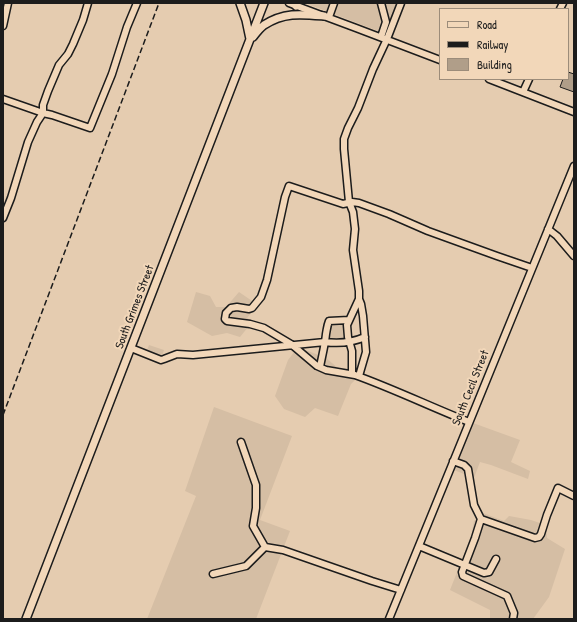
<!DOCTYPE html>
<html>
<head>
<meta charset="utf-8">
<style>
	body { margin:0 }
	#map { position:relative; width:577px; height:622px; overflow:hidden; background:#e5ccb0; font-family:"Patrick Hand",sans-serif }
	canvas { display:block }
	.frame { position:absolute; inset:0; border:4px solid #1c1c1c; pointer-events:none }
	.legend { position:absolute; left:439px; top:8px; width:130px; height:72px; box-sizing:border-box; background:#f2d7b9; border:1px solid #9c8c7a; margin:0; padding:5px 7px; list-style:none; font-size:12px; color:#1c1c1c }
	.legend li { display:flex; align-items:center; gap:8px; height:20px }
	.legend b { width:20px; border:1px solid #9c8c7a }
</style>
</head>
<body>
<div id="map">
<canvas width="577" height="622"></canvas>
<div class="frame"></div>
<ul class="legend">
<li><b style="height:5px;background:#f2d7b9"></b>Road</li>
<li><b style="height:5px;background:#1c1c1c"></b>Railway</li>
<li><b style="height:11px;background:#b09e89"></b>Building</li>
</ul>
</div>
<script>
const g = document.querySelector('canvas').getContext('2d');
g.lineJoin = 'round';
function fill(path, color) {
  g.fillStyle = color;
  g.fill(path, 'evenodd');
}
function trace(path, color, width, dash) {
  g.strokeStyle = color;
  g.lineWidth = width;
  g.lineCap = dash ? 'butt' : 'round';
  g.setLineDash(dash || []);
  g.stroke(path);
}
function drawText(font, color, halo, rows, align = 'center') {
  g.font = font + ' "Patrick Hand",sans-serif';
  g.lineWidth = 4;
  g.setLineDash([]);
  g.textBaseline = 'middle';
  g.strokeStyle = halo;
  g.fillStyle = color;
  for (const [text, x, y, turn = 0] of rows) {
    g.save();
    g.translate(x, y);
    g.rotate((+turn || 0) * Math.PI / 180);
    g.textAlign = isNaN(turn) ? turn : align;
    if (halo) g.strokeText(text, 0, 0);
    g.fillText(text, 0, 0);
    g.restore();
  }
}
fill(new Path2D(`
	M305,3h93l-12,31z
	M196,292l14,4 6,11h10l13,-15 19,13 -11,13 6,3 -13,16 -13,-4 -15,3 -25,-14z
	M353,316l-3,11 2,12 -4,7 -26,-1 2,-24 5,-4z
	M149,345l15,5 -3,9 -15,-6z
	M298,347l28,11 12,10 10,1 10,3 -2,7 -5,5 -13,32 -23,-8 -10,9 -21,-8 -9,-13 13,-36z
	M214,407l78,29 -32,84 30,11 -34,88h-109l49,-123 -11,-5z
	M473,423l47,17 -9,22 19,9 -2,8 -37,-14 -11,-3 -6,16 -20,-8z
	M483,513l21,8 5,-5 22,4 15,5 1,13 18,11 -16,48 -16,22h-43v-9l-40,-20 21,-53 3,-16z`), '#d5bea4');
const building = new Path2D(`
	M568,72l6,2v18l-14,-5 3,-8h5z`);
fill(building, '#b09e89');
trace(building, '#1c1c1c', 1);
const minor = new Path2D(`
	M289,3l67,25 84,32
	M381,3l5,19 -5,15
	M560,9l3,-6
	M329,17l5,-14
	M3,26l5,-23
	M489,79l85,33
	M523,92l6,-13
	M3,99l40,14 9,2 38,13 22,-54 15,-47 10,-24
	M3,218l8,-20 17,-56 9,-20 6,-9v-8l5,-14 11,-26 9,-11 5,-10 10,-24 5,-17
	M548,229l9,7 17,20
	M359,299l2,5 2,12 3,36 -7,24
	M131,348l30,12 3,-1 13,-5 16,1 132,-13c14,2 26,1 40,-5
	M320,367c2,-11 5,-22 6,-33 1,-5 1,-8 3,-13l20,-1
	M352,374v-23l-4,-14 -1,-12 12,-26v-8l-6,-41 2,-21 -2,-17 -4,-10 -5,-53v-10l4,-11 10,-20 15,-39 14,-30 14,-36
	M469,422c-38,-15 -75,-33 -114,-47l-29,-5 -9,-4 -26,-22 -27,-16 -14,-4 -23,-3 -2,-2 1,-6 5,-5 6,-1 12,2 3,-1 9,-11 6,-17 18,-83 4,-11 54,18 9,-2 7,1 30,11 39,17 69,25 35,12
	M241,442l15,43v23l-3,18 12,21
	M453,461l11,4 4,4 6,36 7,14 -6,19 -13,34 1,4 44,20 7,17 -1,6
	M481,519l54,19 4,-1 2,-3 6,-19 11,-27 16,8
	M419,546l65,27 5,-1 7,-13
	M213,574l33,-8 19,-19 18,3 89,31 29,9
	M389,619l185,-453`);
const major = new Path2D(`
	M240,3l6,17 4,19
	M294,3l2,3
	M253,37c3,-4 7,-9 11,-12 20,-13 37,-11 60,-9
	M26,619l238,-616`);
trace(minor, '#1c1c1c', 9);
trace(major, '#1c1c1c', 10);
trace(minor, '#f2d7b9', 6);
trace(major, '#f2d7b9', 7);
trace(new Path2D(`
	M3,415l156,-412`), '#1c1c1c', 1.5, [6, 3]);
drawText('12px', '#1c1c1c', '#f2d7b9', [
	["South Grimes Street",135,307,-69],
	["South Cecil Street",471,388,-68]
]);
</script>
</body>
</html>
